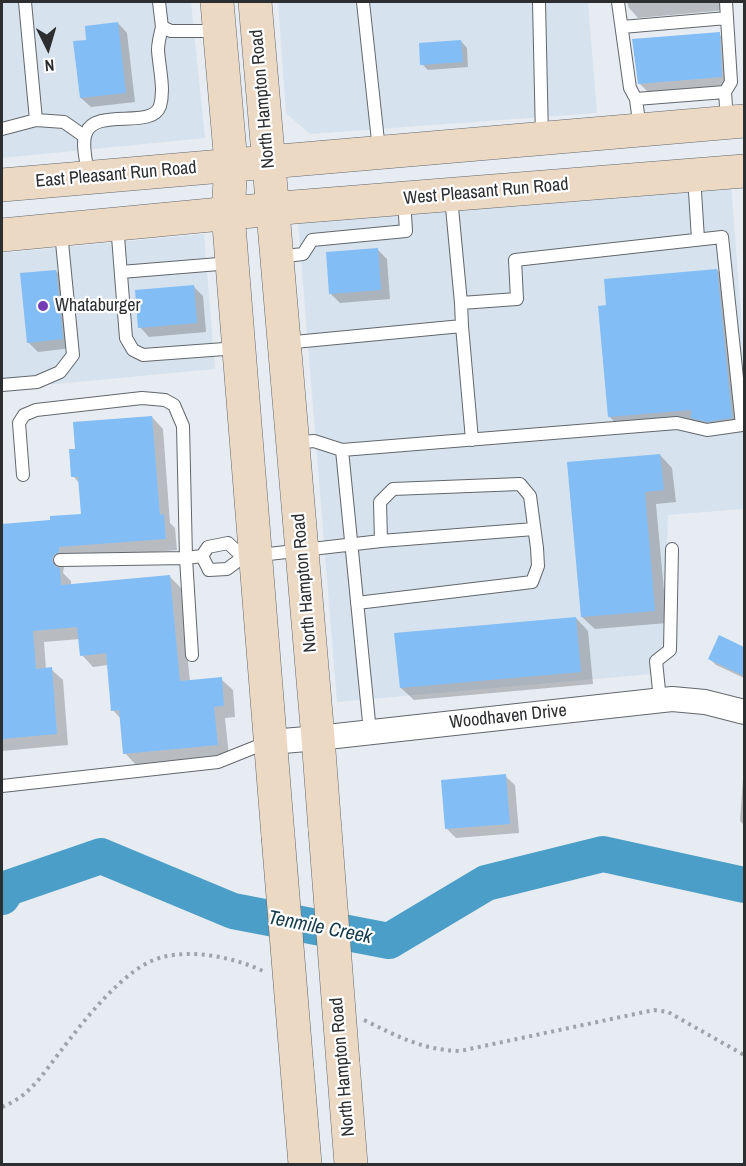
<!DOCTYPE html>
<html>
<head>
<meta charset="utf-8">
<style>
	body { margin:0 }
	#map { position:relative; width:746px; height:1166px; overflow:hidden; background:#e6ecf1; font-family:"Archivo Narrow",sans-serif }
	canvas { display:block }
	.frame { position:absolute; inset:0; border:3px solid #2c2e30; pointer-events:none }
	.north { position:absolute; left:18px; top:18px; width:60px; height:60px; -webkit-text-stroke:4px #fff; paint-order:stroke; rotate:175deg; font-size:16px; font-weight:700; line-height:24px; text-align:center; color:#2c2e30 }
	.north::after { content:''; display:block; margin:auto; width:21px; height:27px; background:#2c2e30; clip-path:polygon(50% 0,100% 100%,50% 72%,0 100%) }
</style>
</head>
<body>
<div id="map">
<canvas width="746" height="1166"></canvas>
<div class="frame"></div>
<div class="north">N</div>
</div>
<script>
const g = document.querySelector('canvas').getContext('2d');
g.lineJoin = 'round';
function fill(path, color) {
  g.fillStyle = color;
  g.fill(path, 'evenodd');
}
function trace(path, color, width, dash) {
  g.strokeStyle = color;
  g.lineWidth = width;
  g.lineCap = dash ? 'butt' : 'round';
  g.setLineDash(dash || []);
  g.stroke(path);
}
function drawText(font, color, halo, rows, align = 'center') {
  g.font = font + ' "Archivo Narrow",sans-serif';
  g.lineWidth = 4.5;
  g.setLineDash([]);
  g.textBaseline = 'middle';
  g.strokeStyle = halo;
  g.fillStyle = color;
  for (const [text, x, y, turn = 0] of rows) {
    g.save();
    g.translate(x, y);
    g.rotate((+turn || 0) * Math.PI / 180);
    g.textAlign = isNaN(turn) ? turn : align;
    if (halo) g.strokeText(text, 0, 0);
    g.fillText(text, 0, 0);
    g.restore();
  }
}
fill(new Path2D(`
	M2,2h189l14,136 -203,20z
	M278,2h310l9,111 -287,21 -24,-21z
	M731,184l13,170v153l-1,2 -75,6 -5,158 -326,29 -39,-480z
	M204,234l11,135 -213,20v-136z`), '#d6e2ed');
fill(new Path2D(`
	M627,2h99l1,8 -89,8 -9,-10z
	M118,23l9,10 8,69 -44,5 -10,-9 7,-57z
	M719,34l10,9 2,43 -82,7 -10,-10z
	M461,41l6,7 1,19 -40,3 -6,-6z
	M377,249l10,10 3,40 -50,4 -9,-9z
	M717,270l12,13 15,147 -23,3 -23,-11 -77,7 -12,-13z
	M56,271l9,10 7,67 -34,4 -10,-10z
	M193,286l10,10 3,36 -57,5 -9,-10z
	M152,417l11,12 7,94 5,5 2,22 -108,9 1,5 -6,3 -1,6 8,8v5l98,-10 12,12 9,94 31,-3 12,11 2,27 -10,1 4,38 -93,9 -11,-12 -4,-34 -8,-9 -5,-45 -15,2 -11,-12 -2,-16 -36,3 2,27h5l12,11 5,65 -66,6v-226l50,-4 31,-6 -3,-31 -7,-8 4,-26z
	M660,455l12,13 4,34 -20,2 11,119 -72,6 -13,-12z
	M576,618l12,13 5,53 -179,16 -13,-12z
	M720,637l24,12v29l-28,-13 -6,-6z
	M505,776l10,9 4,48 -63,5 -9,-9z
	M743,778h1v47l-4,-4z`), '#0003');
trace(new Path2D(`
	M2,897l6,-9 93,-32 132,55 156,30 97,-58 117,-29 141,31`), '#4a9ec7', 36);
fill(new Path2D(`
	M118,22l8,71 -46,5 -7,-57 13,-1 -1,-14z
	M720,32l2,45 -84,7 -6,-45z
	M461,40l2,22 -43,3 -1,-22z
	M378,248l3,42 -52,4 -3,-42z
	M717,269l15,149 -25,4 -16,-4v-8l-83,7 -10,-111 8,-1 -2,-26z
	M56,270l7,69 -36,4 -7,-70z
	M194,285l3,38 -59,5 -3,-38z
	M152,416l8,99 4,-1 2,25 -107,8v5l-6,4 -1,5 4,6 4,1 1,17 109,-10 10,106 42,-4 2,29 -10,1 4,38 -95,9 -4,-44 -8,1 -5,-58 -26,3 -3,-29 -44,4 3,38 16,-2 5,67 -55,5v-215l48,-4v-4l31,-2 -3,-37h-7l-2,-28h6l-2,-27z
	M660,454l4,36 -19,2 10,119 -74,6 -14,-155z
	M576,617l5,55 -181,16 -6,-55z
	M719,635l25,12v29l-36,-17z
	M506,774l4,50 -65,5 -4,-49z`), '#82bdf5');
const lane = new Path2D(`
	M25,2l11,118
	M159,2l3,25 9,4h47
	M363,2l16,148
	M539,2l3,136
	M618,2l12,86 6,11 4,31
	M726,2l5,80 -6,10 2,29
	M622,27l105,-9
	M636,99l89,-7
	M2,129l34,-9 28,2 20,14
	M88,175c-1,-12 -7,-31 -2,-42 10,-26 66,-3 74,-27 5,-17 -1,-39 -2,-56 0,-7 2,-15 4,-23
	M694,176l4,63
	M451,197l10,106
	M117,224l9,114 7,12 10,5 95,-7
	M277,257l26,-3 9,-14 94,-9 -2,-32
	M121,272l110,-9
	M462,326l10,114
	M284,343l178,-17 -1,-23 56,-4 -2,-39 207,-23 20,188 -35,5 -30,-7 -335,27 28,282
	M2,385l35,-3 23,-10 13,-17 -12,-123
	M294,443l20,-2 28,9
	M23,475l-4,-52 5,-8 12,-5 106,-12 23,2 9,5 9,21 3,132 6,97
	M381,541l153,-12
	M202,556l7,14 18,-1 16,-12 138,-16 -1,-39 13,-13 127,-5 10,12 7,52 1,18 -6,16 -175,21
	M60,560l126,-2 16,-2 6,-9 20,-4 15,14
	M660,700l-4,-39 14,-11 2,-101
	M2,786l216,-24 50,-20`);
const street = new Path2D(`
	M271,742l47,-4 354,-39 33,3 39,10`);
const secondary = new Path2D(`
	M217,2l14,162 -3,49 50,623
	M255,2l63,736 7,92
	M2,185l742,-64
	M2,235l292,-28 450,-36
	M343,1063l8,101
	M297,1068l8,96`);
trace(lane, '#62676c', 14);
trace(street, '#62676c', 26);
trace(secondary, '#62676c', 34);
trace(new Path2D(`
	M364,1020c33,16 58,30 96,31l194,-41 14,2 76,43
	M2,1107c28,-11 40,-32 58,-55 22,-29 66,-87 103,-95 31,-8 74,1 102,15`), '#9fa4a8', 4, [3, 4.5]);
trace(lane, '#fff', 12);
trace(street, '#fff', 24);
trace(secondary, '#ecd9c4', 33);
const secondaryBridge = new Path2D(`
	M325,830l18,233
	M278,836l19,232`);
trace(secondaryBridge, '#62676c', 34, []);
trace(secondaryBridge, '#ecd9c4', 33);
for (const [x, y, r, color] of [
	[43,306,6,"#743cb3"]
]) {
  const dot = new Path2D();
  dot.arc(x, y, r, 0, 2 * Math.PI);
  g.fillStyle = color;
  g.fill(dot);
  trace(dot, '#fff', 2);
}
drawText('18px', '#2c2e30', '#fff', [
	["North Hampton Road",263,99,-95],
	["East Pleasant Run Road",116,175,-5],
	["West Pleasant Run Road",486,192,-5],
	["North Hampton Road",305,583,-95],
	["Woodhaven Drive",508,717,-6],
	["North Hampton Road",343,1067,-95]
]);
drawText('18px', '#2c2e30', '#fff', [
	["Whataburger",55,306]
], 'left');
drawText('italic 20px', '#153b4d', '#fff', [
	["Tenmile Creek",320,928,11]
]);
</script>
</body>
</html>
